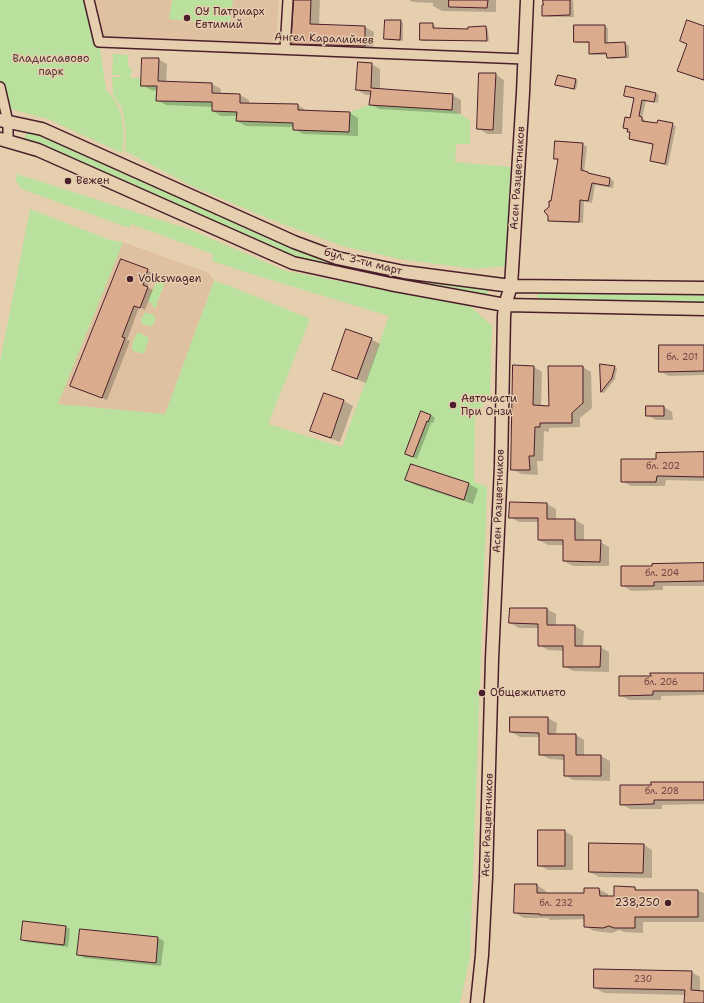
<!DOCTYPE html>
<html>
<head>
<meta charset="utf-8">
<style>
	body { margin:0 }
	canvas { display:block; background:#e6cfaf }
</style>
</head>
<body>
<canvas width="704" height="1003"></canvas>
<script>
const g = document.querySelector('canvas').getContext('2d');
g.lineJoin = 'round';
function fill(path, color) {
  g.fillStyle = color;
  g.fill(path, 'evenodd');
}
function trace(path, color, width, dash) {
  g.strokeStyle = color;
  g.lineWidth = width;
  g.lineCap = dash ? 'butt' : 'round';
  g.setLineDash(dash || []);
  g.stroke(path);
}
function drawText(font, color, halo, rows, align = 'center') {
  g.font = font + ' "Shantell Sans",sans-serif';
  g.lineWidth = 3;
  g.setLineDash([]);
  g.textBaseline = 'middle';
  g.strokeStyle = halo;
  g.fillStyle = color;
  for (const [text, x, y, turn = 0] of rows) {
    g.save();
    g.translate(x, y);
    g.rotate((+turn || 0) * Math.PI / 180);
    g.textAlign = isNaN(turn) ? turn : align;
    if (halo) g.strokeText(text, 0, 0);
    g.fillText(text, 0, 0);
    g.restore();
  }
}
fill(new Path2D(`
	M93,0h186l-3,44 -176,-8z
	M123,242l86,31 5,8 -49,133 -108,-10z`), '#dfc1a2');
fill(new Path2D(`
	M0,0h89l10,42 7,47 9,12 6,13 3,21 -2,18 -74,-34 -42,-11 -6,-22z
	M172,0h61l-3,26 -61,-7z
	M113,54l15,1v11l4,4 -2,8h11v8h16l-1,15 56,1v9l25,1v9l56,2 56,9 1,-20 19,-7 83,5 18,10v24h-14l-1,18 57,5 -4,99 -34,3 -74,-10 -58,-13 -75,-28 -77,-33 -65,-34 1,-18 -4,-25 -9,-13 -1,-18h9l-2,-2h-7z
	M28,126l309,132 152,25 -2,19 -194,-39 -270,-117z
	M17,174l174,56 95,41 184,35 22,20 -2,70 -15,20 -1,66 13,5 -17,470 -10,46h-460v-641l30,-153 80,31 13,2 -65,162 107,10 49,-133 16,5 80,33 -42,105 74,23 47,-131 -153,-47 -24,-8 1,-7 -82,-30 -2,4 -107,-39 -6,-8z
	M160,282l4,2v2l-7,17v3l-2,3 -7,-9 7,-16z
	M537,286l167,1v21l-166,-3z
	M145,312l9,3v2l2,1 -4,9 -10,-3 -1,-4z
	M137,333h3l9,5 -5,16 -11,-3c-3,-5 1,-12 4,-18z`), '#b9e09c');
fill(new Path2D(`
	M294,0h26l-1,25 46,2 9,5 -1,19 -72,-3 -9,-5z
	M409,0h87v12l-54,-1 -9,-5v-3l-20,-1z
	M544,0h29l1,17h-27l-4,-2z
	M401,21l2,2v18l-15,-1 -3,-1z
	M433,24l2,2v3l34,1 17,-2 2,1 1,12h-66l-2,-2z
	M604,26l4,2v16l17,-1 4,3v12l-18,1 -3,-2 -1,-2h-14l-3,-2v-10h-12l-3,-2z
	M704,27v54l-26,-11 10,-25 -7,-4z
	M158,59l9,5 -1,19 46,1 9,5 -1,6h20l9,5v4l49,1 9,6 43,2 8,5v18l-55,-2 -9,-5v-2l-48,-1 -9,-5 1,-5h-17l-8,-5v-4l-47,-2 -9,-5 1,-9 -7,-1 -9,-5z
	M371,64l9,5v21l72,5 9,5v14l-82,-5 -9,-5 1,-9h-5l-9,-5z
	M495,74l9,6 -2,54h-15l-9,-6z
	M576,80l2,1 -2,9 -17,-4z
	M627,88l29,6 3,1 -1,8 -12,-2 -4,17 3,2v3l13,2 1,-4 17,5 -8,40 -17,-5 3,-16 -21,-4 -3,-2 1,-6 -7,-6 7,-8 4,-20 -10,-3z
	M583,144l4,3 -3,25 8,3 18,4 4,2 -1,7 -18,-3 -3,18 -8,-2 -1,22 -30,-1 -4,-2 1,-12 9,-48 -4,-2z
	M121,260l32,13 -6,14 6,3 -8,20 -6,-3 -12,33 3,1 -23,59 -36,-14z
	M371,339l9,5 -14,39 -24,-9 -9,-5z
	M704,346v29l-35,1 -9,-5z
	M601,365l16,3 -2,11 -11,14 -2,-1z
	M534,367l8,5 -1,34 9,1 33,-40 8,5 1,36 -12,10v9l-31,1v4l-5,-1 -1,30h-6l1,14 -17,-1 -9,-5z
	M324,394l20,7 9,5 -13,36 -20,-7 -9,-5z
	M664,407l8,5 1,8h-17l-9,-5z
	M431,415l4,3 -2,5h-2l-14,36 -7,-3 -4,-3z
	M704,453v28l-38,-1 -1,6h-34l-9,-5 35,-21z
	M412,465l57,19 9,5 -5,15 -58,-19 -8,-5z
	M511,503l36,1 9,5v11h19l9,5v16l16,1 9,5v19h-36l-9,-5v-16h-16l-9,-5v-18h-20l-9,-5z
	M704,564v22h-41v4l-32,1 -9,-6z
	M511,609h36l9,5v12h19l9,5 -1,16h17l9,5v20l-36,-1 -9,-5v-15l-16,-1 -9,-5v-17h-20l-9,-5z
	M704,674v21l-43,1v4h-32l-9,-5 32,-18z
	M548,718l9,5 -1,12h20l8,5v16h17l9,5v20l-37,-1 -8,-5v-15l-16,-1 -9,-5v-17h-20l-9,-5z
	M704,783v21l-42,1v4h-32l-9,-5 31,-18z
	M564,831l9,5v34h-25l-9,-5z
	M644,845l8,5v28l-53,-1 -9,-5z
	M537,885l9,6v3h39v-5h14l9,5v3h7l20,-9 4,3h59l6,2v29h-61v11l-19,-1 -5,-2 -7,3 -18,-2 -9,-5v-7l-35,1 -2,-2h-24l-9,-5z
	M66,927l4,2 -2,18 -42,-5 -4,-2z
	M81,930l77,8 6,3 -3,25 -77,-8 -6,-4z
	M691,972l9,5v14l4,1v11h-19v-8l-81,-2 -9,-5z`), '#0003');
const building = new Path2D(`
	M294,0h17l-1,24 55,2v20l-74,-2z
	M449,0h39l-1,8 -38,-1z
	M543,0h27v15l-28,1v-11h1z
	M385,20h16l-1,20 -16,-1z
	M687,20l17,6v54l-27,-9 10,-27 -7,-3z
	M420,23h13v5l35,1v-2l18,-1 1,15 -67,-1z
	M574,25h31v18l20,-1 1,15 -19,1 -1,-5 -17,1v-12h-15z
	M142,58h17l-1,23 54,2v10l28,1v9l58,1v6l52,2 -1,20 -56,-2v-7l-57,-2 1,-9 -25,-1v-9l-56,-1 1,-15h-16z
	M358,62l14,1 -1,25 82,6 -1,16 -83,-5 2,-14 -15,-1z
	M479,73h17l-3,57 -16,-1z
	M558,75l18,4 -2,10 -19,-4z
	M626,86l30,7 -2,9 -12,-2 -3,16 3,1v4l15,2 1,-3 15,3 -8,41 -15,-3 3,-17 -24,-5 1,-7h-3l1,-3 -5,-1 2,-11 5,1 4,-20 -10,-2z
	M555,141l28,2 -2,27 7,2v1l22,5 -1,8 -17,-3 -4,18 -8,-1 -1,22 -31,-1v-5l-4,-5 5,-4v-6h2l7,-42h-4z
	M121,259l27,10 -5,16 5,2 -8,21 -6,-2 -12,31 3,1 -23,60 -32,-12z
	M346,329l26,9 -15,41 -25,-9z
	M659,345h45v26l-45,1z
	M600,364l15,2 -3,12 -11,14z
	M513,365l21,1 -1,39 16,1 -1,-40h35v37l-11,10v10h-32v4h-5l-1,29h-5l1,14h-19z
	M324,393l20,7 -13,38 -21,-7z
	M646,406h18v10h-18z
	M421,411l10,4 -3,7 -1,-1 -14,36 -8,-3z
	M704,452v25l-47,-1 -1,6h-35v-23h35v-6z
	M411,464l58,19 -5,17 -59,-20z
	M510,502l37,1v16h28v21h26l-1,22 -37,-1v-21h-25v-22h-29z
	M704,563v18l-50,1v4h-33v-20h31v-2z
	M510,608h37v17h28v21h26l-1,21h-37v-21h-25v-22l-29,-1z
	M650,673h54v18h-51v4l-34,1v-20h32z
	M510,717h38v17h28v21h25v21h-37v-21h-25v-22l-29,-1z
	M651,782h53v18h-50v4l-34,1v-20h31z
	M538,830h27v36h-27z
	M589,843l55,1 -1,29 -54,-1z
	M515,884h22v9h47v-5h15l1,8h14v-10l21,1v3h63v27h-63v11h-21l-5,-2 -6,2 -19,-1v-12h-44v-1l-26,-1z
	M23,921l43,5 -2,19 -43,-5z
	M80,929l78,8 -2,26 -79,-8z
	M594,969l98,2 -1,19 13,1v12h-20l1,-13 -91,-2z`);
fill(building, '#daab8c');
trace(building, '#4a1f2b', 1);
const street = new Path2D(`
	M89,0l10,42 425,17
	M285,49l3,-49
	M0,87l8,35v20`);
const secondary = new Path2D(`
	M0,120l42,9 252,113 43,16 67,14 107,14 193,2
	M0,139l38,11 255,113 97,21 115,21 199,4
	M477,1003l5,-48 4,-78 6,-218 9,-193 3,-150 1,-11 6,-19 12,-193 4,-93`);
trace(street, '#4a1f2b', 12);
trace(secondary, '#4a1f2b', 15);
trace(street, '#e6cfaf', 9);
trace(secondary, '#e6cfaf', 12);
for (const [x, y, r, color] of [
	[187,18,4,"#4a1f2b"],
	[68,181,4,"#4a1f2b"],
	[130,279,4,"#4a1f2b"],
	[453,405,4,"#4a1f2b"],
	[482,693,4,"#4a1f2b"],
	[668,903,4,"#4a1f2b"]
]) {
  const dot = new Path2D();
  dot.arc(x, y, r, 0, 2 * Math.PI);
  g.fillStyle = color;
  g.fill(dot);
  trace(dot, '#e6cfaf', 1.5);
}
drawText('9px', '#6e4243', null, [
	["бл. 201",682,358],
	["бл. 202",663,467],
	["бл. 204",662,574],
	["бл. 206",661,683],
	["бл. 208",662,792],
	["бл. 232",556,904],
	["230",643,980]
]);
drawText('11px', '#4a1f2b', '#e6cfaf', [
	["ОУ Патриарх",195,12],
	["Евтимий",195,25],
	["Вежен",76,181],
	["Volkswagen",138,279],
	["Авточасти",461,399],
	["При Онзи",461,412],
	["Общежитието",490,693],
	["238,250",660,903,"right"]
], 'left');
drawText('11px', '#4a1f2b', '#e6cfaf', [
	["Ангел Каралийчев",324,39,2],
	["Асен Разцветников",518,178,-86],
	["бул. 3-ти март",363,262,14],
	["Асен Разцветников",499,501,-88],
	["Асен Разцветников",488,825,-88]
]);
drawText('11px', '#553236', '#e6cfaf', [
	["Владиславово",51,59],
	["парк",51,72]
]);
</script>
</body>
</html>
